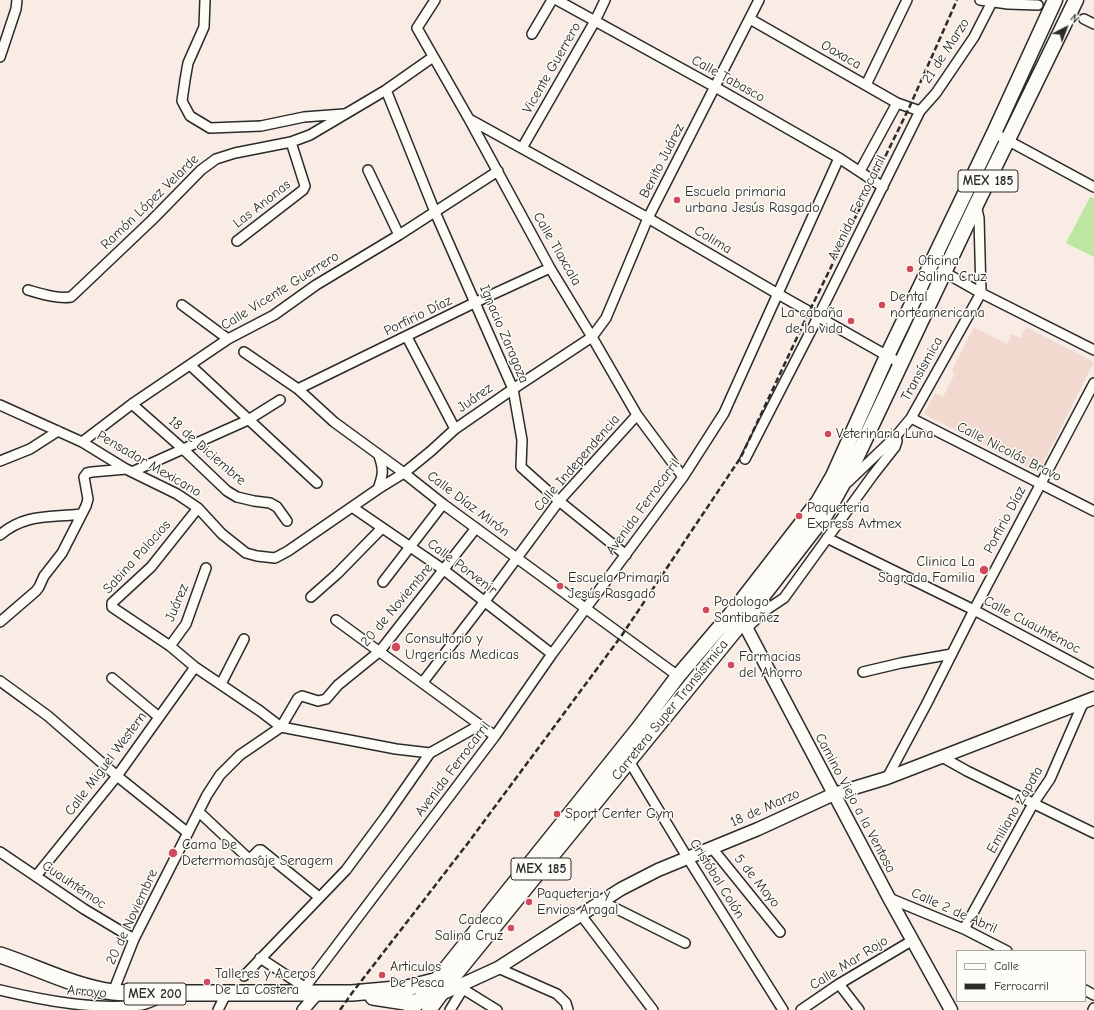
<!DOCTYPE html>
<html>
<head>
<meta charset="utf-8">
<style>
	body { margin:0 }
	#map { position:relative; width:1094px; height:1010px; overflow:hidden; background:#f8ece5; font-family:"Comic Neue",sans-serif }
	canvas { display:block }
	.legend { position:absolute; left:956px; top:950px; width:130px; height:52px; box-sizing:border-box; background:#fdfcf7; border:1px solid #a9a8a5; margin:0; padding:5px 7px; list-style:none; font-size:12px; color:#2b2b2b }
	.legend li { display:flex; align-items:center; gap:8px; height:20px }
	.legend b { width:20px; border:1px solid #a9a8a5 }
	.north { position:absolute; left:1046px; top:8px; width:40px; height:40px; -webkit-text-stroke:3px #fdfcf7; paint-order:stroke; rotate:42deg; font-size:11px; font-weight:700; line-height:16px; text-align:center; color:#2b2b2b }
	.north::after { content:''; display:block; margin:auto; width:14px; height:18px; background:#2b2b2b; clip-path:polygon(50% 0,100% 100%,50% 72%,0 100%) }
</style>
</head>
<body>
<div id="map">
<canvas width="1094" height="1010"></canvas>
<ul class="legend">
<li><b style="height:5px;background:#fdfcf7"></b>Calle</li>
<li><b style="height:5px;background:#2b2b2b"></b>Ferrocarril</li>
</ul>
<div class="north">N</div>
</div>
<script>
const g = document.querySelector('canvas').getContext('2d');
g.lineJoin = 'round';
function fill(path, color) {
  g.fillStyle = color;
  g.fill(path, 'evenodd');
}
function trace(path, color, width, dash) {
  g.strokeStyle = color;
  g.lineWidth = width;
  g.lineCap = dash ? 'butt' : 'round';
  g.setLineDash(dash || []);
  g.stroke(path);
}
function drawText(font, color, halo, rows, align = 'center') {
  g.font = font + ' "Comic Neue",sans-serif';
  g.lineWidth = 3;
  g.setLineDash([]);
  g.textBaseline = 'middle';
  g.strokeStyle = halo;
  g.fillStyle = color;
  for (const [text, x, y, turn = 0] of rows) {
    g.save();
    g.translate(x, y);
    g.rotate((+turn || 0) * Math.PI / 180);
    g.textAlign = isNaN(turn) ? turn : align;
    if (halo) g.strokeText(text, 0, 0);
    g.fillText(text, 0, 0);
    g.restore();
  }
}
fill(new Path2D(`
	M974,327l33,17 5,-10 8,4 6,-11 68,35 -56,111 -114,-59 11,-21 8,4 11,-22 -2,-5z`), '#f2d9cf');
fill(new Path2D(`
	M1090,197l4,1v59l-28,-14z`), '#bde6a2');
trace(new Path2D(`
	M1038,5l22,5 24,9`), '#cfc5c0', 9, [9, 4.5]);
const minor = new Path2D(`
	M205,0l-1,27 -16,36 -3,17 -3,21 8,15 20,12 51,-2 43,-9 40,-3
	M435,0l-18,28 52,91 81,149 42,69 45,78 46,62
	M557,0l158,87 124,71 44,29
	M980,0l28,4 30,1
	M750,19l147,84 23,8
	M1084,19l10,5
	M532,34l20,-34
	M0,57l16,-48 1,-9
	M866,85l41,-85
	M386,90l49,122 78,177 9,51 -1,27 38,34 67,54
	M469,119l179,99 130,76 122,69
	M994,133l100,54
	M522,148l73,-127 10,-21
	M368,170l31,65
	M860,171l37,-68
	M237,241l66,-51 2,-4 -14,-44
	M944,272l37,21 113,57
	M28,290c14,4 29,9 43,7l81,-77 49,-50 15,-11 19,-6 56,-11 19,-7 76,-45 47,-33
	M182,305l46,34
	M407,337l48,92
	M244,352l54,37 36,33 70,51 39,31 235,172
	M190,365l127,118
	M298,389l178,-87 74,-34
	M132,404l51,45 44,42 10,6 17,4 16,2 7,4 10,14
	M0,405l82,37 44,27 51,25 21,14 24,26 24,19 11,3 18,2 13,-7 90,-62 26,-16 27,-22 24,-22 58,-40 79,-52 14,-19 42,-100 111,-218
	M911,418l183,93
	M82,442l50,-38 96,-65 46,-24 42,-30 83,-50 99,-64
	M745,459l73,-142 102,-206 16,-18 38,-56 19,-37
	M0,461l30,-12 28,-18
	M134,471l114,-51 32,-20
	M848,482l48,-46 15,-18 70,-125 -2,-75 -3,-13
	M378,489c5,-14 6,-19 1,-33
	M352,507l92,63 108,84
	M198,508l-47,59 -39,36v4l58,39 25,21 65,44 21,16 115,22 34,4
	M0,535c26,-22 50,-17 81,-21
	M827,538l147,72 120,64
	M383,582l60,-78
	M311,597l26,-23 45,-46
	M336,620l159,116
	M0,622l36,-31 3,-4 5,-11 18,-23 24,-47 2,-7 -4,-22 3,-4 5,-1 34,-3
	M747,628l19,-18 18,-12 89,-123 22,-28 2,-6 -1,-5
	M170,646l16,-22 20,-56
	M863,672l38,-9 51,-9
	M112,678l47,39
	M0,681l48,35 69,60 71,57
	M423,682l62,-81 74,-100 78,-86
	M221,684l23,-45
	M942,757l25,14 127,62
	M629,761l58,96 96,153
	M887,778l39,-73 48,-95 120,-227
	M199,812l49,46 2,1 9,-9h2l58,47
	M712,848l68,84
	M0,852l84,57 50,30
	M36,876l81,-100 78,-109
	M889,898l75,31 43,22
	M601,901l84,42
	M581,915l72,95
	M964,929l69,-125 17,-25 34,-78
	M260,958l46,30
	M498,968l59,26 9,9 2,7
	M244,976l102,-106 40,-54 44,-63 50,-28
	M839,984l20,26
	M463,989l34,21
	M0,990c46,11 95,20 142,15 8,-2 15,-6 23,-9
	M1085,990l9,5
	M113,992l21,-53 73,-144 13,-20 20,-20 41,-28 17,-29 4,-2 16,5 8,-2 12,-14 42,-34 96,-123
	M300,994l195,-258 57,-82 131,-177 41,-64 115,-255
	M218,1010l8,-16
	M450,1010l16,-26
	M801,1010l38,-26 74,-44
	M1093,1010l1,-2`);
const tertiary = new Path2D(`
	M303,1010l14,-16`);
const secondary = new Path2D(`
	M739,614l150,284 62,112
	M439,995l59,-27 123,-79 37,-19 100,-41 76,-35 53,-16 207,-80`);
const primary = new Path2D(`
	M411,1010l25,-29 202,-252 40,-53 58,-68 82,-106 15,-26 54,-120 107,-223 61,-133
	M429,1010l25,-34 301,-370 71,-92 25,-45 125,-264 100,-205`);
const trunk = new Path2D(`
	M0,955c37,12 74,32 113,37 11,1 21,1 31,1h208l55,-5 47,-12
	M373,997l32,5h12l22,-7`);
trace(minor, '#2b2b2b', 12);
trace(tertiary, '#2b2b2b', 14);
trace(secondary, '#2b2b2b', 15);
trace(primary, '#2b2b2b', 17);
trace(trunk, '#2b2b2b', 18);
trace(minor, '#fdfcf7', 9);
trace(tertiary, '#fdfcf7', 11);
trace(secondary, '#fdfcf7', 12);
trace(primary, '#fdfcf7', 14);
trace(trunk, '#fdfcf7', 15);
trace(new Path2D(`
	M340,1010l12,-17 116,-150 154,-208 119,-178 68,-145 100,-204 48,-108`), '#2b2b2b', 2.5, [6, 3]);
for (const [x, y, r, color] of [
	[677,200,4,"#d1495b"],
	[910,269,4,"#d1495b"],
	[882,305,4,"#d1495b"],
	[851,321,4,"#d1495b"],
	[828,434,4,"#d1495b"],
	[799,516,4,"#d1495b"],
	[984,570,5,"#d1495b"],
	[560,586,4,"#d1495b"],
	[706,610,4,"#d1495b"],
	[396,647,5,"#d1495b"],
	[731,665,4,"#d1495b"],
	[557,814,4,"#d1495b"],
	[173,853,5,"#d1495b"],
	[529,902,4,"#d1495b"],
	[511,928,4,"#d1495b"],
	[382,975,4,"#d1495b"],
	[207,982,4,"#d1495b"]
]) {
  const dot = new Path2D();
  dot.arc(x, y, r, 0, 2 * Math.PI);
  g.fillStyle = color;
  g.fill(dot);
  trace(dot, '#fdfcf7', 1.5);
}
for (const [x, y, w] of [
	[988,181,60],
	[541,869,60],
	[155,994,62]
]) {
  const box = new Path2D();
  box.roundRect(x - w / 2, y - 11, w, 22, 3);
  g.fillStyle = '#fdfcf7';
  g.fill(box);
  trace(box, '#2b2b2b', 1);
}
drawText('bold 13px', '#2b2b2b', null, [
	["MEX 185",988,181],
	["MEX 185",541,869],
	["MEX 200",155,994]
]);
drawText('14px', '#2b2b2b', '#fdfcf7', [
	["21 de Marzo",946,51,-57],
	["Oaxaca",841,55,30],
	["Vicente Guerrero",552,68,-60],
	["Calle Tabasco",728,79,29],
	["Benito Juárez",662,161,-63],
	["Ramón López Velarde",150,202,-44],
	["Las Anonas",262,204,-38],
	["Avenida Ferrocarril",857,208,-64],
	["Colima",713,240,31],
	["Calle Tlaxcala",557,249,60],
	["Calle Vicente Guerrero",280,291,-32],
	["Porfirio Díaz",418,316,-26],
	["Ignacio Zaragoza",504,334,67],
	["Transísmica",922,369,-61],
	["Juárez",475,398,-35],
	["18 de Diciembre",207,451,41],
	["Calle Nicolás Bravo",1009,452,27],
	["Calle Independencia",577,463,-49],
	["Pensador Mexicano",149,464,30],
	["Calle Díaz Mirón",468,504,37],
	["Avenida Ferrocarril",643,507,-54],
	["Porfirio Díaz",1005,520,-62],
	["Sabina Palacios",137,557,-48],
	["Calle Porvenir",462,567,37],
	["Juárez",177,603,-67],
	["20 de Noviembre",397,605,-50],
	["Calle Cuauhtémoc",1032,625,28],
	["Carretera Super Transístmica",670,710,-51],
	["Calle Miguel Western",106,764,-53],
	["Avenida Ferrocarril",453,769,-53],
	["Camino Viejo a la Ventosa",855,803,62],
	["18 de Marzo",765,808,-24],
	["Emiliano Zapata",1015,810,-60],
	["Cristóbal Colón",717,879,58],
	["5 de Mayo",757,881,51],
	["Cuauhtémoc",74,885,34],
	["Calle 2 de Abril",954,911,24],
	["20 de Noviembre",132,917,-65],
	["Calle Mar Rojo",849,963,-32],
	["Arroyo",87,992,5]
]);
drawText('14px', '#2b2b2b', '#fdfcf7', [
	["Escuela primaria",685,192],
	["urbana Jesús Rasgado",685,208],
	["Oficina",918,261],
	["Salina Cruz",918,277],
	["Dental",890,297],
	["norteamericana",890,313],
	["La cabaña",843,313,"right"],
	["de la vida",843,329,"right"],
	["Veterinaria Luna",836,434],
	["Paqueteria",807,508],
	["Express Avtmex",807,524],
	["Clinica La",975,562,"right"],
	["Sagrada Familia",975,578,"right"],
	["Escuela Primaria",568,578],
	["Jesús Rasgado",568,594],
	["Podologo",714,602],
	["Santibañez",714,618],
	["Consultorio y",405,639],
	["Urgencias Medicas",405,655],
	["Farmacias",739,657],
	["del Ahorro",739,673],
	["Sport Center Gym",565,814],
	["Cama De",182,845],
	["Determomasaje Seragem",182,861],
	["Paqueteria y",537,894],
	["Envios Aragal",537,910],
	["Cadeco",503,920,"right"],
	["Salina Cruz",503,936,"right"],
	["Articulos",390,967],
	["De Pesca",390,983],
	["Talleres y Aceros",215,974],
	["De La Costera",215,990]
], 'left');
</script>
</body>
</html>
